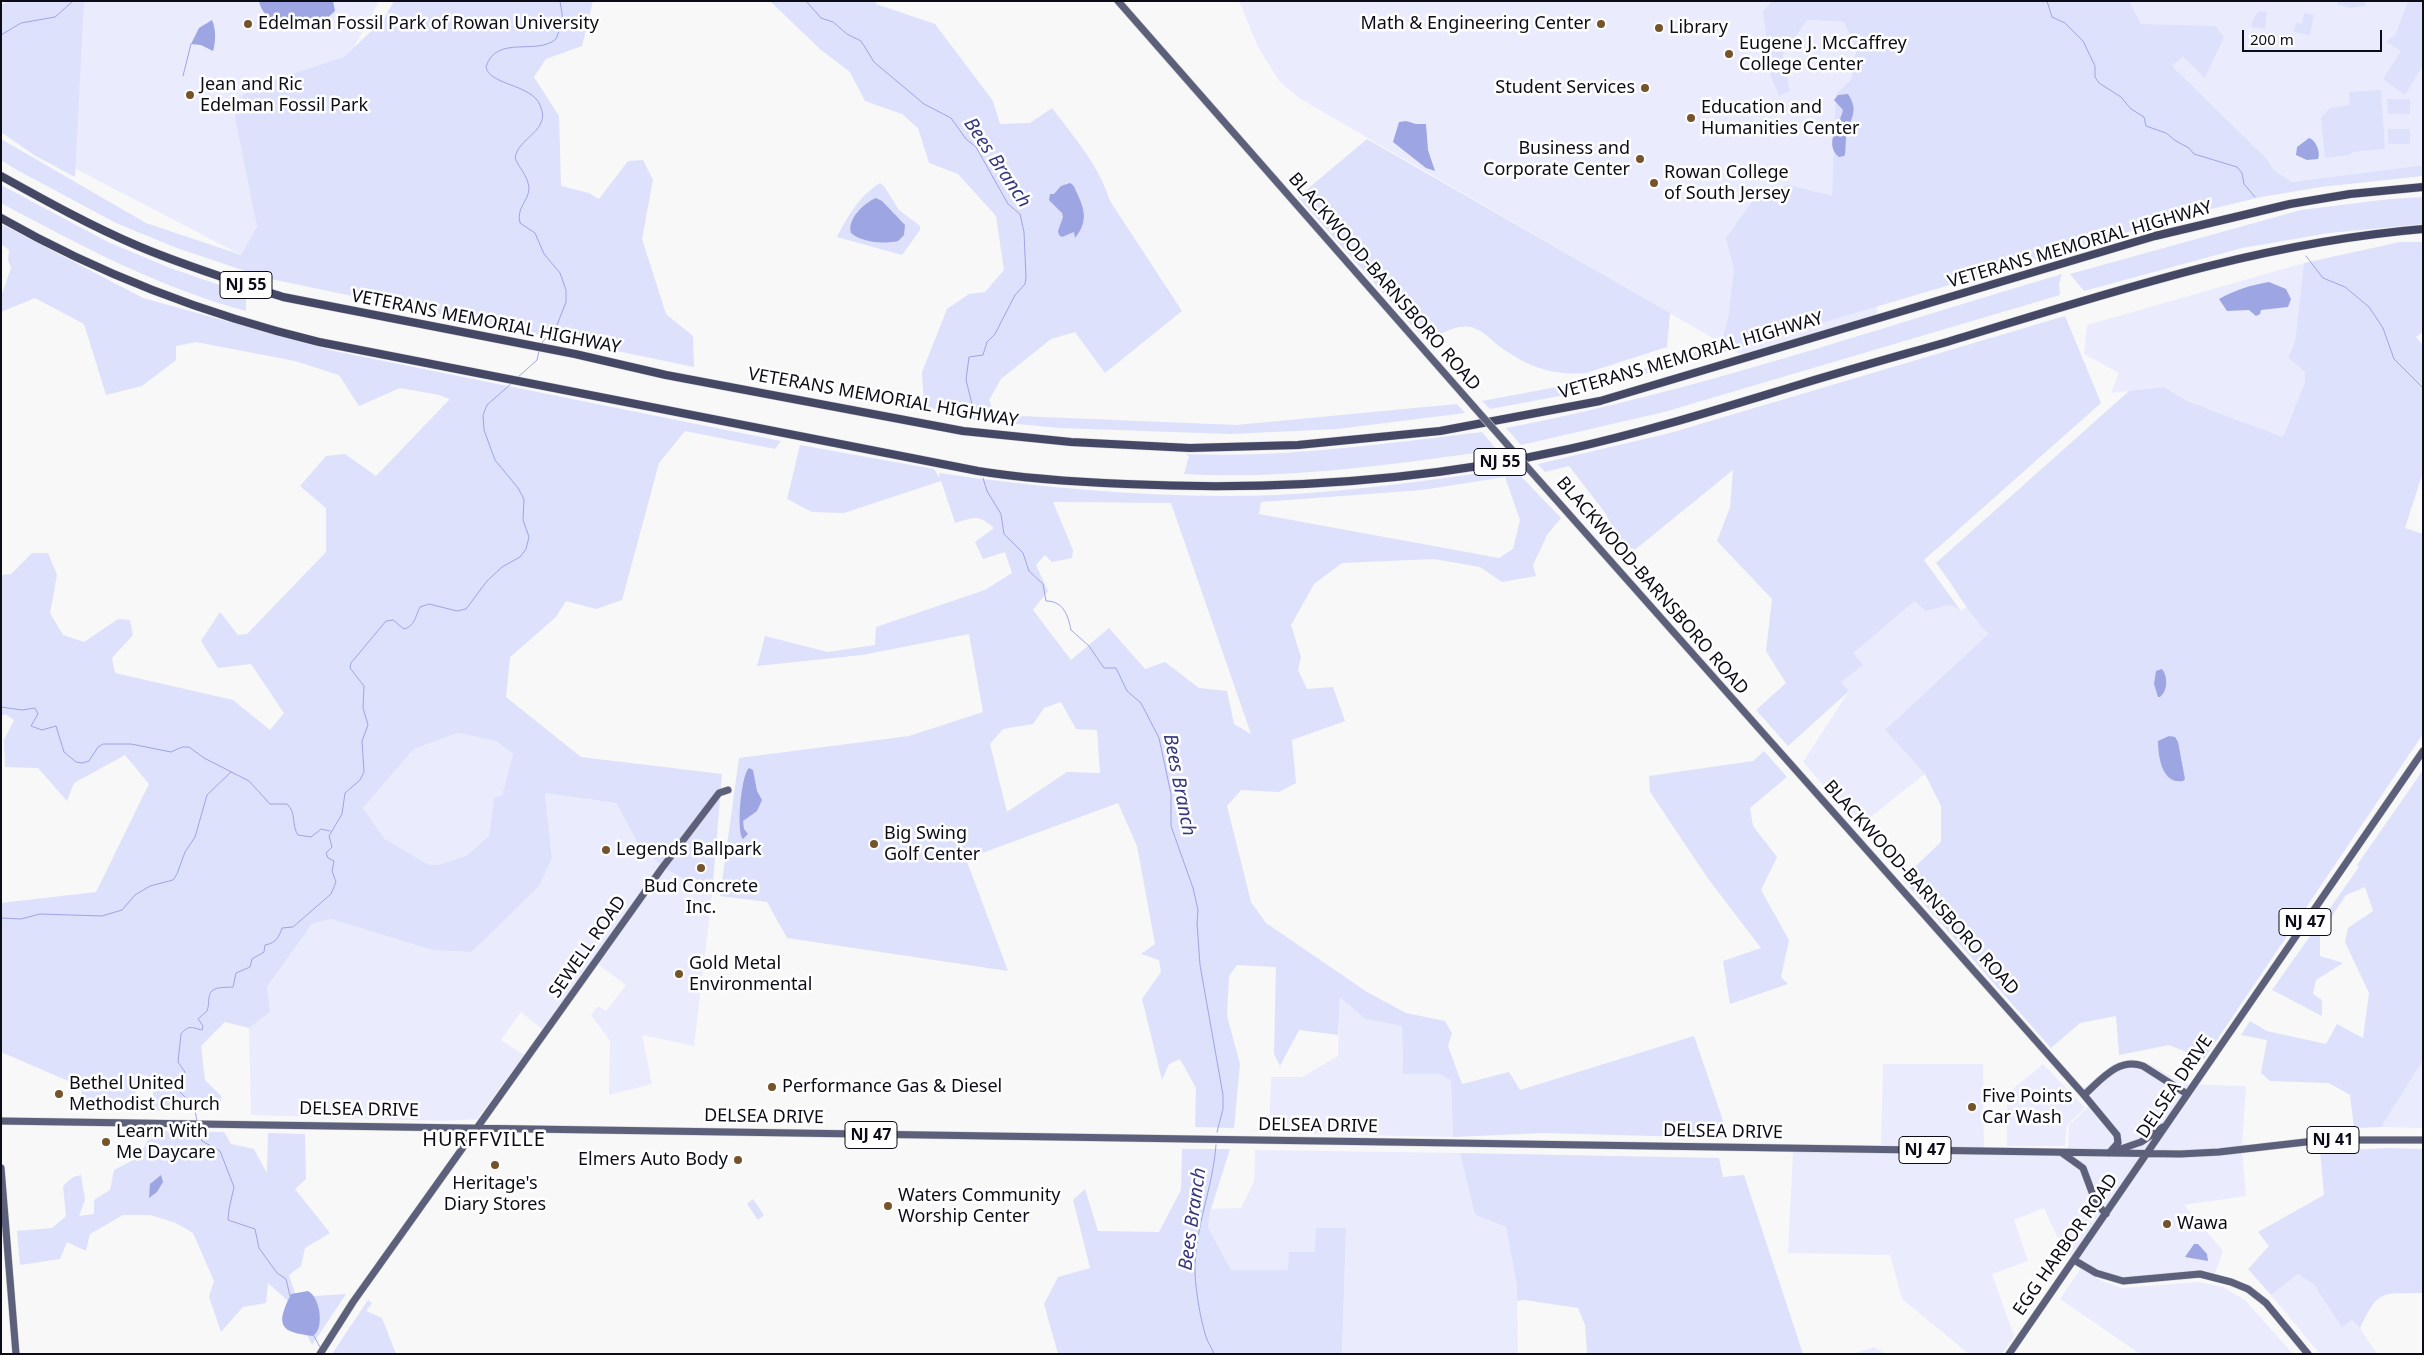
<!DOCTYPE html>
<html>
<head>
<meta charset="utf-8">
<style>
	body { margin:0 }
	#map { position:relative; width:2424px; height:1355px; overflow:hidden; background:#f8f8f8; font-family:"Noto Sans",sans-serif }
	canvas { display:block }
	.frame { position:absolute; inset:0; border:2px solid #0b0c18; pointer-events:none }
	.scale { position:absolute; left:2242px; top:30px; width:140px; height:22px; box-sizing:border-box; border:2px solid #0b0c18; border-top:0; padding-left:6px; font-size:15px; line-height:18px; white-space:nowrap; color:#0b0c18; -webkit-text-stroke:4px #fff; paint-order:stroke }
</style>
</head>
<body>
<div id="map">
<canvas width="2424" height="1355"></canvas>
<div class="frame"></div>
<div class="scale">200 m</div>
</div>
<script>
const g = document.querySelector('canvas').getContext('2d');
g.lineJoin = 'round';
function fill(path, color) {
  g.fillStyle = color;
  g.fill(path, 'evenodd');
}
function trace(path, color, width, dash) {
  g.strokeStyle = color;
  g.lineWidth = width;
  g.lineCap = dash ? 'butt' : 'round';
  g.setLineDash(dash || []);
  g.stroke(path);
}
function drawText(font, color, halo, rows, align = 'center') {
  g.font = font + ' "Noto Sans",sans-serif';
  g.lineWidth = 5;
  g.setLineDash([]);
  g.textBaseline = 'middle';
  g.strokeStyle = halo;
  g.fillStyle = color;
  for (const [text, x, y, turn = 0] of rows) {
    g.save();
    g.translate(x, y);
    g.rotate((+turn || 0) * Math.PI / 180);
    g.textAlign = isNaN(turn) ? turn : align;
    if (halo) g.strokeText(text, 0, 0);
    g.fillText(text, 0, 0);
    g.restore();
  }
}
fill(new Path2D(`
	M73,1h306l-138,254 -182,-95z
	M1239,1h533l-9,10 27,80 -7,-36 24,-35 37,2 12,29 -5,29 27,239 -131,39 -448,-260 -20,-17 -21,-34z
	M2129,1h279l-13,34 6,16 4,44 18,-29v100l-131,16 -18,-12 -8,-12 -94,-92 11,-9 22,20 11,-50 -75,-3z
	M2304,263l-9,78 -7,17 17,14v10l-22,55 -96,-36 -23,-14 -53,6 8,-20 -35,-19 3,-29z
	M1915,601l10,10 25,-6 11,6 7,-6 6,13 14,16 -103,96 40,44 -66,52 -56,-64 46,-71 -8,-9 11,-29z
	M458,733l38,8 17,13 -11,41 -8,3 -5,38 -23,20 -28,9h-9l-44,-26 -22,-31 51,-59z
	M545,793l71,10 24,44 24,21 48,27 -18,151 -52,-11 10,49 -43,11 1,-54 -19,-26 7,-9 8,5 20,-26 -34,-25 -49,70 -22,-18 -20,28 23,15 -47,64 -33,2 -193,-6 -2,-87 21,-16 -3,-25 45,-63 19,-5 101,31 40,2 67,-66 13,-28z
	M1340,996l25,23 37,7 1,48h37l11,7 2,56 -184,-4 2,-56h31l36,-21z
	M2131,1059l17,4 36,21 62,2 -4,61 4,49 -62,9 39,46 -9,25 -102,3 -38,-19 -13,-15 -17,-37 -30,12 14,41 -36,13 22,62 -12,18h-33l-67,-55 -12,-44 -102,-2 5,-102 275,2 1,-28 20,-19 -11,-13 35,-29z
	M2422,1060l1,68 -42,-1z
	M1883,1064h100l1,85 -103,-4z
	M2043,1064l42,44 -18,17 -2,21h-58v-52z
	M1255,1150l205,3 15,62 31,12 11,59 1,68h-176l4,-126 -58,42h-57l-23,-43 3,-18 30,-1 13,-26z
	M2081,1268l21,13 20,7 77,-6 24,5 22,13 48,54h-153l-80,-55z
	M2298,1274l16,11 28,41 10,-6 8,8 17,26h-57l-49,-59z
	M1874,1347l12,7h-34z`), '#eaecfe');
fill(new Path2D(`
	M8,1h76l-9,176 -41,-22 -33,-23v-127z
	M394,1h199l-11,45 -36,13 -12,18 25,39 2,70 28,7 10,6 29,-38 15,-1 10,20 -11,59 24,75 27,22 1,31 -428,-89 -89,-30 -61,-25 -99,-53 -16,-10v-21l145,84 95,32 16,-29 -22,-109 4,-18 14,-12 91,-30 39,-37z
	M770,1h105l1,3 59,20 58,77 7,23 30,-1 22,-15c22,29 47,57 58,93l72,110 -77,62 -30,-41 -24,7 -50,40 -12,21 6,15 241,10 221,-21 8,9 -128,16 -106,5 -171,-6 -86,-8 -50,-14 -2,-34 25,-63 22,-15 16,-2 19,-22 -8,-54 -38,-42 -29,-11 -11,-35 -16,-14 -37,-13 -15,-29 -29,-22z
	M1772,1h357l12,23 74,2 9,11 -19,41 -22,-21 -11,9 94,92 8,12 18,12 126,-16h5v10l-102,11 -60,10 -79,19 -492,146 -125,33 -75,14 -8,-8 80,-15 19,1 28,-7 113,-37 7,-30 5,-43 -8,-32 30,-42 13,5 -1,-11 21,-5 43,11 4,-102 15,-14 5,-29 -12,-29 -37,-2 -24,35 7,36 -11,5 -8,-19 -8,-66z
	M2337,1h29l-1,5 -15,2 -12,-3z
	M2408,1h15v65l-18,29 -22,-16 18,-28 -15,-9 9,-7z
	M2259,11l8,1 -2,17 -14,-2 2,-8z
	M2304,13l10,2 -4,20 -16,-3 2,-9 6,1z
	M2381,90l4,59 -32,3 -4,3 -24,3 -4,-40 9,-10 20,-3 -1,-13z
	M2387,99h23v15h-22z
	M2388,129h22v15h-22z
	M1367,139l303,174 -3,34 -81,26c-34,3 -60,-7 -87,-27 -8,-6 -15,-15 -25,-18 -20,-6 -31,9 -51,10l-125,-141z
	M880,183l4,3 15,24 21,16v4l-18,25 -65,-18c10,-20 23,-42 43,-54z
	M1,185l107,57 62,26 76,26v17c-86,-23 -167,-66 -245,-108z
	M2423,197v27l-94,9 -87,15 -158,43 -14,-17 231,-64 89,-11z
	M1,224l142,74 191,53 447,90 -6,8 -90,-18 -26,32 -37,137 -26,9 -30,-8 -10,16 -46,40 -4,40 75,60 141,17 -10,121 -48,-27 -24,-21 -24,-44 -71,-10 7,65 -13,28 -67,66 -40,-2 -101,-31 -19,5 -45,63 3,25 -21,16 -24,-6 -24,24 4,34 16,16v15l-67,-1 -2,-33 -10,-2 -13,34 -49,-1 2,-21 -81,-35v-149l95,-11 53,-108 -24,-29 -51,28 -7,18 -29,-33 -33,-1 -1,-27 10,-20 -9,-6 -4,2v-141l10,-1 21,-21h16l9,22 -7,38 13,22 21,7 34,-23 12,1 3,15 -21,23 3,15 118,27 37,30 14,-17 -33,-49 -33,4 -17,-27 19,-29 18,23 9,-1 79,-82v-44l-26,-22 26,-30 19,-2 31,22 74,-77 -11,-4 -39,-7 -41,18 -20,-31 -44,-14 -99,-19 -20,4v14l-34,26 -36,9 -22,-71 -49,-26 -34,14v-15l10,-29 -3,-8 1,-10 -8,-6zM458,733l38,8 17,13 -11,41 -8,3 -5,38 -23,20 -28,9h-9l-44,-26 -22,-31 51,-59z
	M2400,242h23v90l-7,5 7,8v127l-18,56 18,6v200l-219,325 -35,-14 -50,10 -3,-39 -36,7 -29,25 -149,-169 39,-37v-36l-16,-32 -40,-44 103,-96c-20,-21 -34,-48 -52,-71l193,-172 35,-4 23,14 96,36 22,-55v-10l-17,-14 7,-17 9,-78z
	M2062,274l-3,10 1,11 -396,117 -143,33 -15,-17c189,-36 372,-100 556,-154z
	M2065,316l36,87 -177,157 37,51 -11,-6 -25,6 -10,-10 -62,52 10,12 -22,17 8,9 -61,55 -32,-36 30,-27 -20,-32 6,-52 -55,-58 13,-34 3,-37 -107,87 -20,-43 -37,-48 -24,6 -7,-8 132,-31z
	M1482,432l15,18c-103,14 -209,30 -313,24l5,-18 -3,-2c100,4 197,-10 296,-22z
	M800,445l134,24 6,10 -1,-6c111,16 225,26 337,22 80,-4 159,-15 237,-27l48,50 -14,17 -14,30 3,11 -34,6 -22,-15 -46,-8 -92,4 -28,21 -23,41 10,32 -3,13 9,19 26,-2 12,34 -53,19 4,43 -17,9 -38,-2 -14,16 24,96 15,21 101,69 39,21 39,8 7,12 -4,13 14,38 47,-12 11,18 174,-54 35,102 -186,-5 -90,4 -2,-56 -11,-7h-37l-1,-48 -37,-7 -25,-22 -2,38 -39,-5 -19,36 -6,-12 2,-87 -39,-2 -8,11 -2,40 13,48 -6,64 -39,-1 1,-39 -16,-29 -11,5 -7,16 -20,-81 19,-27 -2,-12 -18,-6 14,-10 -18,-98 -19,-43 -152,56 42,112 -221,-33 -20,-36 -47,-6 19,-138 170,-22 74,-24 -14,-78 -107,21 -105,11 8,-30 63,16 47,-7 1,-18 109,-37 27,-17 -7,-21 -22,7 -8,-17 19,-14c-16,-14 -19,-11 -39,-5l-14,-42 -97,32 -32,-1 -25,-13zM1505,477l15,43 -7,29 -14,9 -240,-44 2,-12 161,-12zM1053,502l118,1 80,231 -17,-10 -7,-33 -28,-3 -34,-26 -20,7 -36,-41 -38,32 -38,-50 15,-19 -12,-26 9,-10 7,7 20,-4 1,-8zM1061,702l15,27 21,1 3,43 -33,-1 -60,40 -17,-68 13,-15 30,-5 11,-16z
	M1764,751l23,26 -37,31 3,18 24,31 -16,33 28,50 -8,37 7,7 -58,20 -7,-43 38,-13 -52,-68 -59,-88 -1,-16 104,-15z
	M2423,770v290l-42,67 -27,1 -4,-33 -21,-12 -59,-2 -9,-8 6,-33 -26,-5 9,-14 17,10 59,13 11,-20 26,14 6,-45 -24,-51 3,-14 25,-17 -8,-24 -19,8 -26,39v22l23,7 -27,17 -3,14 9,6v16l-50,-26 87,-123 -2,-2z
	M152,1131l72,1 7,12 23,5 13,24 1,-40 37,1 1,45 -11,10 35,44 -25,15 -4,18 -12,9 6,18 20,3 31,-2 -34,51 -5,-10 -20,-5 1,-29 -20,-18 -2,20 -23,4 -22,25 -12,-35 5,-16 -21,-48 -17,-10 -26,-8h-27l-33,19 -4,17 -19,-9 -7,17 -40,6 -3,-34 35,-3 14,-12 -3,-30 10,-9 8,-2 4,25 -6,16 15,-2v-14l16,-10 4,-20 25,-13z
	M2389,1148l34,1v144c-42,1 -44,-5 -63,35l-8,-8 -10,7 -28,-42 -16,-11 -27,21 -23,-26 21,-23 -11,-14 66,-37 -4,-44z
	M1182,1149h48l-19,60 -3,18 23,43h57l1,-18h26l1,-24h30l-4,126h-284l-14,-50 14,-27 32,-9 -17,-68 12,-11 13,42 61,1 22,-42z
	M1460,1153l259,5 4,19 21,-2 59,179h-216l-2,-29 -7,-17 -53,-8 -8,1v-15l-11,-59 -31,-12z
	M753,1199l11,16 -6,5 -11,-16z
	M368,1300l4,3 -6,8 16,7 14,36h-64z`), '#dde1fb');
fill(new Path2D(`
	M259,1h74l2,10 -9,8 -30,12c-14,-8 -33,-10 -37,-30z
	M212,20c4,8 4,22 1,31l-12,-6 -10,-1 8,-16z
	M1848,94c11,17 3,23 -1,39 -2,7 -1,14 -2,21l-1,2 -5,1c-16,-13 1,-33 4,-47l-9,-10 4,-5z
	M1406,121l10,3h10l2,26 7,21 -9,-3 -33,-26 6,-20z
	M2309,138c7,2 12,15 9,21l-11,1 -11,-5 1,-8z
	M1070,183c5,3 4,4 7,10 8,17 11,29 -2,45l-1,-6 -12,5 -3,-2 -1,-4 5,-14 -1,-4 -13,-13 1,-6h4l7,-8z
	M876,198l6,3 23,24 -1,10 -6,6c-14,3 -35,2 -47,-8 -4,-14 13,-30 25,-35z
	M2269,282l17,7 5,10 -3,8 -27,3 -1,4 -4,2 -7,-6 -22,1 -8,-12c16,-9 32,-14 50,-17z
	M2162,669c6,7 6,22 -2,28h-2l-4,-13 2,-13z
	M2169,736l6,1 3,5 7,37 -2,2c-21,4 -25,-25 -25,-40z
	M749,768l4,2 4,21 5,9 -5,11 -14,10 1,8 4,5 -5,5c-7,-7 -2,-64 6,-71z
	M161,1175l2,7 -6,10 -8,6 1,-14z
	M2194,1244h4l9,10 1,7 -23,-4z
	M308,1291c12,6 17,37 5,45 -33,-4 -38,-10 -22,-42z`), '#9ea5e3');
trace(new Path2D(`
	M806,1l15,17 12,4 14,12 14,7 13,21 50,42 27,14 15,21 10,8 32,57 12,10 4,18 2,45 -1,7 -10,11 -20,39 -8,8 -4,13 -14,2 -3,23 9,36
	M2047,1l5,16 13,6 18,18 12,25v11l4,6 22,14 10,12 13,8 2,9 20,7 10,8 13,7 5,6 43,13 5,6 2,11 11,13
	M1,35l20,-12 34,-6 18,-16
	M183,76l8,-32
	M2306,256l17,22 22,9 24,20 14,21 11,31 29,29
	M540,345l17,-20 9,-23v-12l-6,-17 -16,-19 -9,-21 -15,-10c-4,-16 9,-22 9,-35 -1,-12 -10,-20 -14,-30 3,-21 37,-27 25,-53 -9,-21 -51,-20 -54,-38 10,-33 51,-11 70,-28l7,-19 -3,-19
	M517,378l20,-18 2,-9
	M983,478l4,13 14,23 3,20 19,19 6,18 14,13 3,17c18,0 22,15 25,29l18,16 15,22h12l11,23 14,12 18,35 12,56v32l22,62 5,22 -1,13 3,42 23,130v14l-6,23
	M1,707l21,3 13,-2 3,6 -7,12 11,4 14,-4 8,26 12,10 6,1 7,-2 9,-14 5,-3h28l40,8 11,-5h7l15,11 45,23 21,23h17c10,9 4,21 11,31l13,2 10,-8 9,2
	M1,918l20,1 19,-5 62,2 20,-6 13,-15 15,-9 23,-6 4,-6 8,-22 10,-15 12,-42 24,-23
	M197,1121l-3,-15 -17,-17 8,-17 -7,-10 3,-28c8,-10 12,-6 21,-4l1,-4 -5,-7 9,-8c2,-5 1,-8 2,-13 1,-13 16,-10 24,-11l3,-14 14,-6 2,-8 12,-7 1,-7c11,-2 14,-8 17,-17l11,-1 38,-33 5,-12 -4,-11 2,-10 -6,-3 -2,-5 6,-6 -3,-11 13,-22 3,-21 15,-13 4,-8 -2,-31 6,-16 -5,-17 1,-22 -14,-18 1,-5 35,-42 7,-1 11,9c11,-3 11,-12 16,-22l9,-3 28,7 9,-2 21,-28 15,-14 18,-10 6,-8 3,-12 -6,-17 1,-21 -6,-11 -23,-28 -11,-30 -1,-15 4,-10 26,-23
	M197,1127l5,14 18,10 14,36 -5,22 -1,11 27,9 4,19 18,25 9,6 4,17
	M314,1336l6,11
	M1214,1354c-2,-6 -6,-11 -8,-17 -6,-20 -10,-44 -11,-64 -1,-44 18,-85 21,-128`), '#9ea5e3', 1);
const major = new Path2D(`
	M1118,1l357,407
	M1528,468l556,627 33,40 1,8 -9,10
	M2084,1095c17,-15 34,-38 59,-29l44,28
	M1,1121l2179,33 39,-2 104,-12h100
	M2115,1151l26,-9 22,-15
	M2062,1153l21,15 13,35 10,11
	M1,1168l15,186
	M2074,1260l22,13 27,8 77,-7 31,8 17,7 18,14 42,51
	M320,1354l33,-52 309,-434 57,-75 9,-3
	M2009,1354l414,-603`);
const highway = new Path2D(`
	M1,176c45,25 90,50 137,70 47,20 96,35 145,51l292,57 91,21 297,56 108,11 119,6 108,-3 142,-14 160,-30 555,-165 135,-32 60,-10 73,-7
	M1,218c100,57 206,97 318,124l659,129c49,8 99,11 148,13 148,7 298,-3 443,-35 77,-17 153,-41 229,-64 49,-15 100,-29 149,-43 159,-48 310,-99 476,-113`);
trace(major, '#d2d2d4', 8);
trace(highway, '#d2d2d4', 9);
trace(major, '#5c607a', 7);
trace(highway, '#444865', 8);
const majorBridge = new Path2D(`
	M1475,408l53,60`);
trace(majorBridge, '#d2d2d4', 8, []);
trace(majorBridge, '#5c607a', 7);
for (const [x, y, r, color] of [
	[248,24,5,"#75532b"],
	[1601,24,5,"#75532b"],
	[1659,28,5,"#75532b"],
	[1729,54,5,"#75532b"],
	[1645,88,5,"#75532b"],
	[190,95,5,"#75532b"],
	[1691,118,5,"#75532b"],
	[1640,159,5,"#75532b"],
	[1654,183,5,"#75532b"],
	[874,844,5,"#75532b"],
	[606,850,5,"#75532b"],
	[701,868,5,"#75532b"],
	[679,974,5,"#75532b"],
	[772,1087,5,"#75532b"],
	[59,1094,5,"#75532b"],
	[1972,1107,5,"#75532b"],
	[106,1142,5,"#75532b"],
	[738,1160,5,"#75532b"],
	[495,1165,5,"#75532b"],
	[888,1206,5,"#75532b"],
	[2167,1224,5,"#75532b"]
]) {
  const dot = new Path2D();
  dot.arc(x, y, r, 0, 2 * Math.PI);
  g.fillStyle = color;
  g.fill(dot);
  trace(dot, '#fff', 2);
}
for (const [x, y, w] of [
	[246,285,52],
	[1500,462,52],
	[2305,922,52],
	[871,1135,52],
	[2333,1140,52],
	[1925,1150,52]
]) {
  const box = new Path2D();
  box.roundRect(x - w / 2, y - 13.5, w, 27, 4);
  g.fillStyle = '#fff';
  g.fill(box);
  trace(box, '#0b0c18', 1);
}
drawText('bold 16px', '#0b0c18', null, [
	["NJ 55",246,285],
	["NJ 55",1500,462],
	["NJ 47",2305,922],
	["NJ 47",871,1135],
	["NJ 41",2333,1140],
	["NJ 47",1925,1150]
]);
drawText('18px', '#0b0c18', '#fff', [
	["Edelman Fossil Park of Rowan University",258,24],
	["Math & Engineering Center",1591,24,"right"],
	["Library",1669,28],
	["Eugene J. McCaffrey",1739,44],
	["College Center",1739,65],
	["Jean and Ric",200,85],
	["Edelman Fossil Park",200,106],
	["Student Services",1635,88,"right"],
	["Education and",1701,108],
	["Humanities Center",1701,129],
	["Business and",1630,149,"right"],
	["Corporate Center",1630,170,"right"],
	["Rowan College",1664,173],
	["of South Jersey",1664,194],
	["Big Swing",884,834],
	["Golf Center",884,855],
	["Legends Ballpark",616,850],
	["Bud Concrete",701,887,"center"],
	["Inc.",701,908,"center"],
	["Gold Metal",689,964],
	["Environmental",689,985],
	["Bethel United",69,1084],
	["Methodist Church",69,1105],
	["Performance Gas & Diesel",782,1087],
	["Five Points",1982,1097],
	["Car Wash",1982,1118],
	["Learn With",116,1132],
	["Me Daycare",116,1153],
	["Elmers Auto Body",728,1160,"right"],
	["Heritage's",495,1184,"center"],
	["Diary Stores",495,1205,"center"],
	["Waters Community",898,1196],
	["Worship Center",898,1217],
	["Wawa",2177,1224]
], 'left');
drawText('18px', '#0b0c18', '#fff', [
	["VETERANS MEMORIAL HIGHWAY",2080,245,-16],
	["BLACKWOOD-BARNSBORO ROAD",1384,282,49],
	["VETERANS MEMORIAL HIGHWAY",486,322,11],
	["VETERANS MEMORIAL HIGHWAY",1691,356,-16],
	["VETERANS MEMORIAL HIGHWAY",883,398,10],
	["BLACKWOOD-BARNSBORO ROAD",1652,586,49],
	["BLACKWOOD-BARNSBORO ROAD",1921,888,48],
	["SEWELL ROAD",588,947,-55],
	["DELSEA DRIVE",2175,1087,-56],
	["DELSEA DRIVE",359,1110,1],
	["DELSEA DRIVE",764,1117,1],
	["DELSEA DRIVE",1318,1126,1],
	["DELSEA DRIVE",1723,1132,1],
	["EGG HARBOR ROAD",2066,1245,-55]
]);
drawText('italic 19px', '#363780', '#fff', [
	["Bees Branch",997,163,56],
	["Bees Branch",1179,785,79],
	["Bees Branch",1193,1219,-82]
]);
g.letterSpacing = '1px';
drawText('20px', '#0b0c18', '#fff', [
	["HURFFVILLE",484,1140]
]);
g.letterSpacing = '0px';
</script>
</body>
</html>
